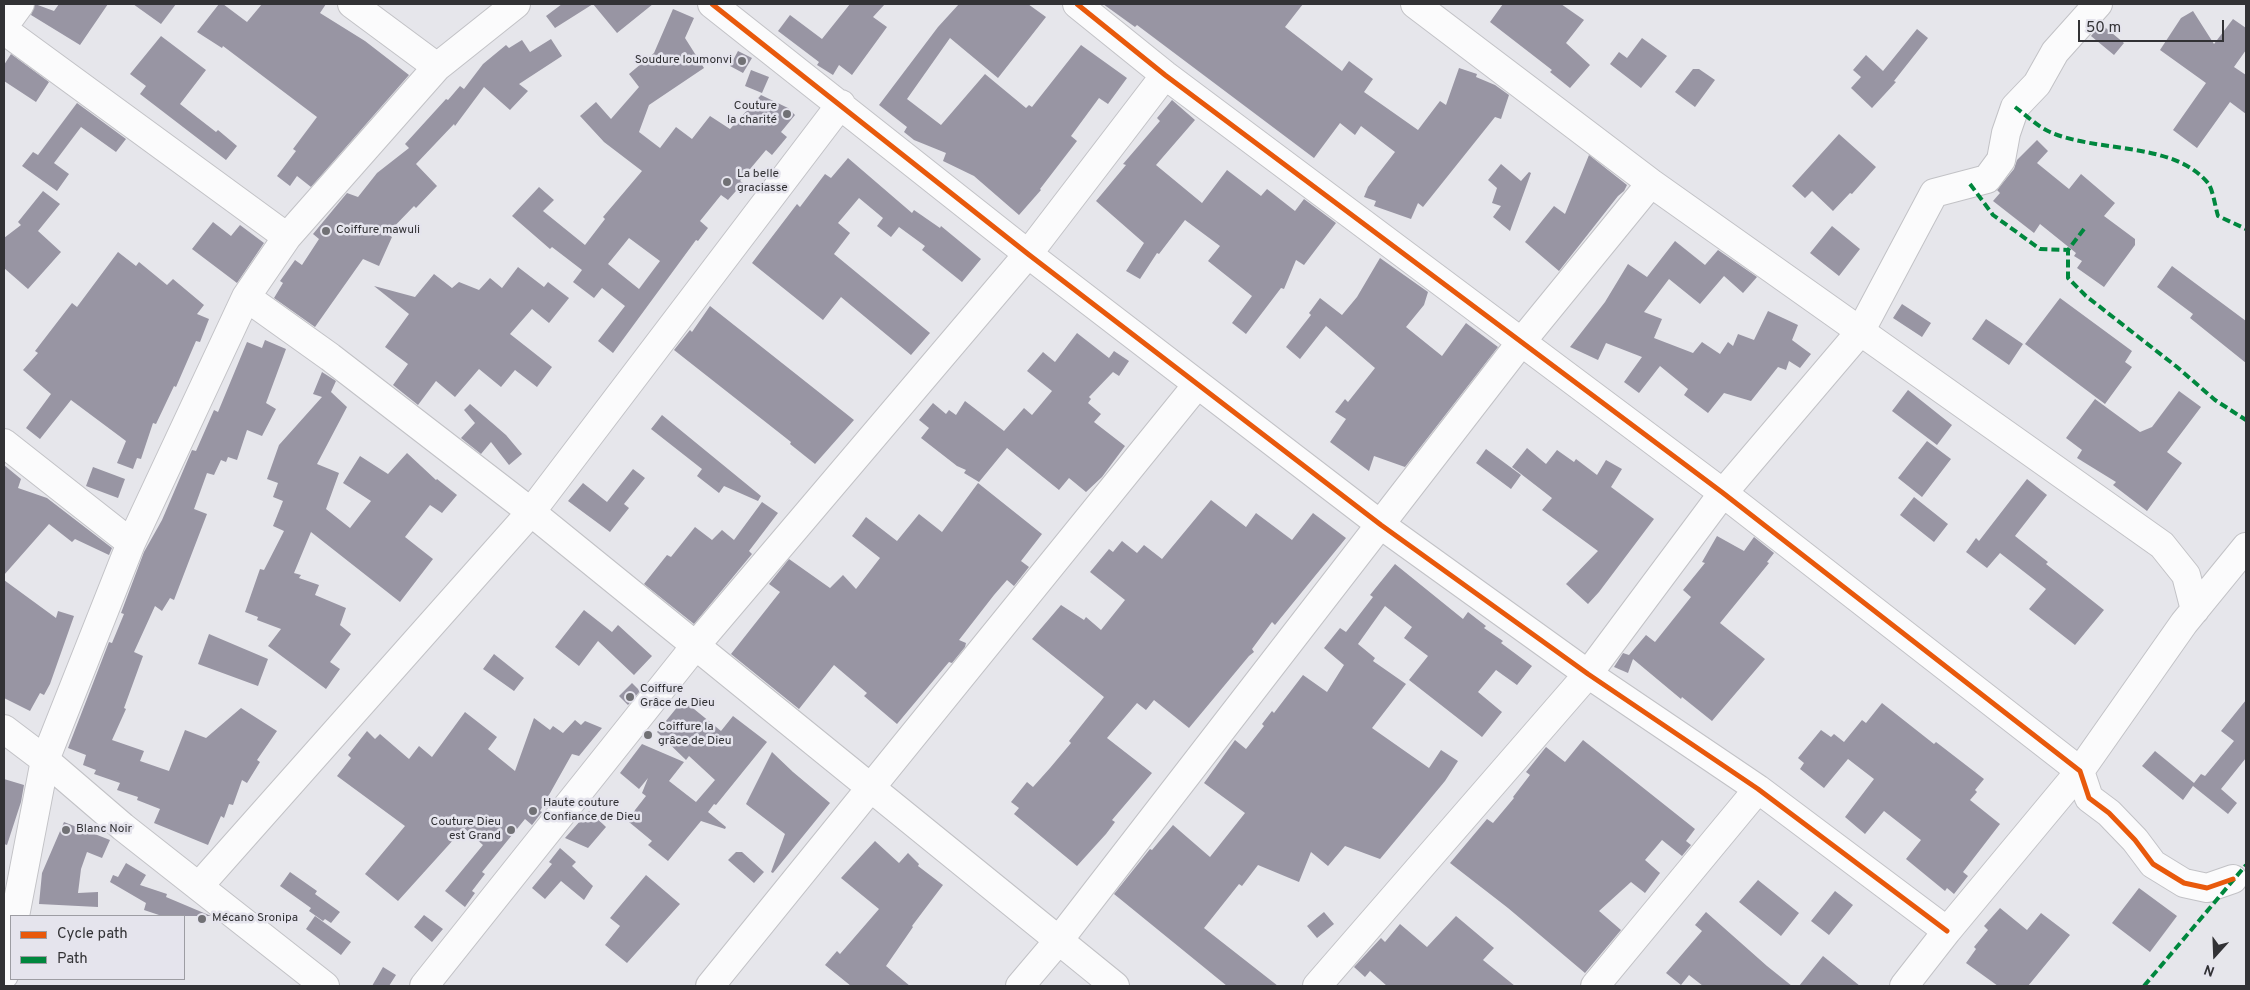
<!DOCTYPE html>
<html>
<head>
<meta charset="utf-8">
<style>
	body { margin:0 }
	#map { position:relative; width:2250px; height:990px; overflow:hidden; background:#e6e6eb; font-family:Overpass,sans-serif }
	canvas { display:block }
	.frame { position:absolute; inset:0; border:5px solid #323235; pointer-events:none }
	.legend { position:absolute; left:10px; top:915px; width:175px; height:65px; box-sizing:border-box; background:#e5e4ed; border:1px solid #9d9da3; margin:0; padding:6px 9px; list-style:none; font-size:15px; color:#323235 }
	.legend li { display:flex; align-items:center; gap:10px; height:25px }
	.legend b { width:25px; border:1px solid #9d9da3 }
	.north { position:absolute; left:2190px; top:930px; width:50px; height:50px; -webkit-text-stroke:4px #e5e4ed; paint-order:stroke; rotate:200deg; font-size:14px; font-weight:700; line-height:20px; text-align:center; color:#323235 }
	.north::after { content:''; display:block; margin:auto; width:18px; height:22px; background:#323235; clip-path:polygon(50% 0,100% 100%,50% 72%,0 100%) }
	.scale { position:absolute; left:2078px; top:20px; width:146px; height:22px; box-sizing:border-box; border:2px solid #323235; border-top:0; padding-left:6px; font-size:15px; line-height:18px; white-space:nowrap; color:#323235; -webkit-text-stroke:4px #e5e4ed; paint-order:stroke }
</style>
</head>
<body>
<div id="map">
<canvas width="2250" height="990"></canvas>
<div class="frame"></div>
<ul class="legend">
<li><b style="height:6px;background:#e8590c"></b>Cycle path</li>
<li><b style="height:6px;background:#00873e"></b>Path</li>
</ul>
<div class="north">N</div>
<div class="scale">50 m</div>
</div>
<script>
const g = document.querySelector('canvas').getContext('2d');
g.lineJoin = 'round';
function fill(path, color) {
  g.fillStyle = color;
  g.fill(path, 'evenodd');
}
function trace(path, color, width, dash) {
  g.strokeStyle = color;
  g.lineWidth = width;
  g.lineCap = dash ? 'butt' : 'round';
  g.setLineDash(dash || []);
  g.stroke(path);
}
function drawText(font, color, halo, rows, align = 'center') {
  g.font = font + ' Overpass,sans-serif';
  g.lineWidth = 5;
  g.setLineDash([]);
  g.textBaseline = 'middle';
  g.strokeStyle = halo;
  g.fillStyle = color;
  for (const [text, x, y, turn = 0] of rows) {
    g.save();
    g.translate(x, y);
    g.rotate((+turn || 0) * Math.PI / 180);
    g.textAlign = isNaN(turn) ? turn : align;
    if (halo) g.strokeText(text, 0, 0);
    g.fillText(text, 0, 0);
    g.restore();
  }
}
fill(new Path2D(`
	M35,4l19,7 5,-7h49l-28,41 -49,-30z
	M133,4h43l-15,20z
	M219,4h4l24,18 15,-18h64l-6,9 45,28 44,34 -98,112 -14,-11 -7,10 -13,-10 19,-25 -3,-2 24,-32 -94,-71 -1,2 -25,-16z
	M562,4h31l-38,24 -9,-12z
	M593,4h60l-36,29z
	M850,4h35l-12,13 14,10 -35,48 -13,-10 -6,10 -16,-10 2,-3 -41,-31 12,-16 32,24z
	M959,4h69l18,13 -48,61 -48,-40 -43,61 34,26 44,-51 41,34 3,-3 3,2 49,-62 46,33 -19,26 -9,-6 -28,38 6,5 -37,48 1,1 -22,25 -45,-39 -31,-15 3,-8 -32,-13 -10,-8 3,-5 -28,-22 59,-78z
	M1103,4h200l-18,23 57,44 7,-10 24,18 -9,13 54,38 22,-29 6,4 13,-37 18,6 -1,3 19,8 14,10 -8,24 -6,-2 -72,90 -5,-4 -7,16 -37,-13 2,-5 -12,-4 4,-10 27,-35 -34,-26 -6,9 -15,-12 -26,35 -177,-133 -2,2z
	M1503,4h58l23,16 -18,23 24,22 -20,23 -20,-16 2,-2 -62,-48z
	M673,9l21,9 -9,20 19,30 -55,37 -10,27 21,16 16,-21 16,12 18,-23 20,13 31,-34 27,13 7,7 -14,17 6,5 -15,18 -6,-5 -26,31 3,2 -15,17 -7,-5 -21,26 8,7 -10,13 -2,-1 -83,113 -15,-12 27,-35 -23,-18 -8,10 -21,-16 9,-12 -30,-23 -2,2 -38,-33 27,-29 15,13 -11,11 42,34 20,-26 -2,-2 39,-46 -38,-29 -24,-26 16,-14 15,17 28,-32 -10,-13 25,-21zM629,238l31,23 -21,28 -31,-25z
	M2193,11l21,33 19,-25 13,9v22l-12,17 12,8v39l-16,-12 -33,46 -24,-18 33,-47 -46,-33 21,-32z
	M2101,24l23,19 -10,12 -23,-19z
	M1917,29l11,9 -34,43 2,1 -24,26 -21,-20 10,-11 -8,-7 13,-15 17,16z
	M161,36l45,34 -26,34 36,28 2,-2 19,16 -11,14 -86,-66 6,-8 -16,-12z
	M1642,38l25,18 -26,32 -31,-24 9,-12 8,6z
	M551,39l11,17 -43,28 9,7 -18,19 -26,-23 -29,39 -1,-2 -38,40 21,22 -21,22 -2,-2 -27,28 5,3 -13,29 -16,-7 -48,68 -41,-29 9,-15 -3,-2 15,-21 7,5 17,-26 -6,-5 34,-41 11,4 19,-24 32,-25 -4,-4 41,-45 2,1 12,-14 4,3 19,-25 23,-19 3,3 13,-8 8,12z
	M738,51l14,7 -9,15 -13,-7z
	M11,54l38,28 -13,20 -32,-21v-16z
	M1693,69h6l16,11 -20,27 -20,-15z
	M751,70l18,7 -7,16 -17,-7z
	M1172,100l23,20 -39,45 46,38 25,-33 34,26 6,-7 28,22 9,-12 32,24 -32,42 -8,-5 -12,29 -3,-1 -35,46 -14,-11 20,-27 -44,-35 12,-15 -35,-26 -26,34 -2,-1 -17,26 -14,-8 18,-28 -48,-42 30,-36 -3,-1 37,-43 -3,-3z
	M77,103l49,36 -10,13 -35,-25 -27,36 15,11 -12,17 -35,-25 11,-14 5,3z
	M1839,134l37,33 -24,27 -2,-1 -17,18 -21,-20 -7,7 -13,-12z
	M2037,140l11,11 -11,12 32,26 12,-15 34,29 -11,13 31,23v6l-31,42 -27,-19 5,-7 -8,-5 2,-3 -36,-29 -6,9 -41,-32 7,-8 -3,-3 17,-21 3,-9z
	M1589,155l38,30 -3,6 -6,5 -59,75 -34,-29 29,-36 11,8z
	M848,158l64,55 2,-3 26,18 1,-2 40,33 -19,23 -40,-32 3,-4 -26,-19 -8,10 -14,-11 6,-8 -24,-20 -21,25 12,10 -16,21 96,79 -19,22 -70,-58 -18,23 -71,-57 45,-59 3,3 25,-33 6,4z
	M1501,164l20,17 8,-9 2,1 -21,58 -17,-14 8,-11 -9,-3 5,-15 -9,-8z
	M43,191l17,13 -22,27 23,21 -33,37 -24,-21v-30l17,-13 -3,-3z
	M213,222l18,14 9,-11 24,18 -27,40 -45,-34z
	M1832,226l28,23 -21,27 -29,-23z
	M1675,241l30,24 13,-15 39,27 -14,16 -19,-17 -24,28 -31,-25 -25,33 18,7 -8,19 39,15 9,-11 18,12 8,-12 5,4 5,-12 16,6 14,-29 30,14 -6,15 19,14 -11,14 -11,-7 -3,9 -8,-3 -27,34 -27,-8 -16,20 -24,-18 4,-6 -28,-23 -21,27 -15,-11 18,-25 -36,-14 -8,17 -28,-13 35,-45 23,-38 19,13z
	M118,252l18,14 3,-4 28,23 6,-6 31,26 -7,9 12,5 -9,23 -4,-1 -20,46 -2,-1 -18,38 -3,-1 -12,36 -4,-1 -4,11 -16,-6 9,-22 -55,-41 -31,39 -14,-11 25,-34 -28,-24 15,-17 -3,-2 37,-48 5,4z
	M1380,258l48,34 -4,13 -18,22 36,29 24,-33 32,24 -93,120 -31,-11 -5,15 -39,-29 16,-23 -11,-7 10,-13 3,3 27,-34 -49,-42 -26,33 -14,-12 25,-32 -2,-2 11,-15 22,17 15,-18z
	M2172,266l74,55v42l-56,-45 3,-4 -36,-27z
	M518,267l26,20 4,-5 21,16 -20,25 -17,-14 -22,25 42,33 -15,20 -22,-17 -14,17 -22,-18 -24,28 -19,-16 -18,24 -25,-20 15,-21 -23,-17 24,-33 -35,-28 41,11 19,-23 18,14 7,-6 20,8 11,-12 12,10z
	M2060,298l72,53 -7,11 7,5 -27,37 -80,-60z
	M1902,304l29,19 -9,14 -29,-19z
	M710,306l144,114 -39,44 -25,-20 1,-2 -117,-92 16,-20 2,2z
	M1986,319l37,25 -14,21 -37,-26z
	M1077,333l32,25 5,-7 15,10 -10,15 -6,-4 -24,25 2,2 -3,4 13,11 -7,8 31,24 -23,31 -16,15 -17,-14 -10,12 -52,-42 -28,34 -15,-9 2,-3 -9,-4 -36,-28 8,-10 -10,-8 14,-17 13,11 3,-4 7,5 9,-14 39,30 20,-23 8,7 20,-24 -25,-20 16,-19 12,10z
	M265,340l21,9 -20,54 10,6 -14,27 -15,-6 -10,30 -9,-3 -2,5 -5,-2 -7,15 -7,-2 -13,36 13,5 -33,86 -4,-2 -8,13 -7,-5 -21,46 9,4 -19,52 2,1 -14,31 32,11 -4,10 29,10 16,-41 21,8 35,-30 36,23 -20,29 3,2 -13,21 -5,-3 -9,25 -4,-1 -5,14 -3,-2 -13,29 -54,-22 6,-14 -23,-9 1,-3 -21,-7 3,-7 -26,-9 2,-4 -13,-5 3,-10 -18,-7 41,-106 3,1 12,-29 -3,-1 23,-61 18,-32 30,-70 4,1 18,-41 4,2 29,-70 15,6z
	M322,372l14,9 -5,11 16,15 -30,57 22,9 -13,36 24,19 21,-27 -28,-18 17,-27 28,18 19,-21 29,27 1,-1 20,16 -15,18 -12,-8 -25,32 28,22 -33,43 -89,-70 -17,41 7,2 -2,3 20,7 -4,10 31,13 -6,17 11,9 -21,28 10,7 -14,20 -58,-43 13,-17 -24,-9 1,-3 -13,-5 15,-43 4,1 20,-39 -11,-5 10,-25 -10,-4 5,-14 -11,-4 12,-34 43,-48 -9,-3z
	M1908,390l44,35 -15,20 -45,-34z
	M2179,391l22,16 -34,45 15,11 -35,48 -34,-26 3,-3 -39,-24 5,-8 -16,-12 29,-39 45,33 12,-5z
	M470,404l36,31 16,19 -13,11 -18,-23 -10,12 -20,-16 14,-15 -11,-13z
	M662,415l99,81 -3,5 -34,-15 -5,7 -22,-17 5,-7 -51,-40z
	M1927,441l24,18 -29,38 -24,-19z
	M1527,448l19,16 11,-14 17,12 2,-3 21,16 9,-15 16,9 -11,18 43,32 -55,73 -11,12 -22,-20 32,-33 -56,-41 10,-12 -40,-31z
	M1486,449l35,26 -10,14 -35,-26z
	M4,465l17,14 -3,9 29,10 65,50 -3,7 -34,-16 -3,3 -23,-18 -45,51z
	M93,467l32,12 -7,19 -32,-12z
	M633,469l12,9 -21,26 5,4 -19,24 -42,-31 15,-18 24,19z
	M2027,479l20,16 -32,41 33,26 -2,2 58,46 -29,35 -46,-36 17,-20 -46,-36 -13,15 -21,-16 10,-14 3,3z
	M978,483l64,51 -21,27 8,6 -15,19 -7,-6 -13,15 -35,45 7,3 -1,4 -13,16 -3,-1 -52,62 -33,-28 3,-3 -33,-28 -35,44 -68,-55 49,-62 -11,-8 20,-25 41,29 13,-13 13,14 24,-31 -28,-22 14,-19 31,24 22,-27 23,18z
	M1914,497l34,27 -14,18 -34,-27z
	M1211,500l35,27 10,-14 36,27 21,-27 33,25 -71,87 -3,-3 -20,27 2,3 -5,4 -60,72 -35,-28 -8,10 -9,-7 -30,35 45,35 -40,47 3,2 -9,12 -29,32 -63,-52 5,-6 -8,-6 16,-20 6,5 17,-19 21,-25 -2,-2 35,-44 -72,-58 29,-34 23,15 2,-3 15,13 24,-30 -35,-28 19,-23 4,3 9,-11 15,12 7,-8 18,14z
	M762,502l16,11 -29,38 3,3 -58,70 -50,-40 23,-29 4,2 24,-30 17,13 10,-10 12,10z
	M1717,536l27,15 10,-14 20,16 -7,9 2,1 -49,60 45,36 -53,62 -30,-24 -1,2 -48,-40 -5,14 -14,-6 9,-14 6,2 17,-20 9,7 36,-45 -8,-7 22,-27 -3,-1z
	M1395,564l68,55 5,-7 18,14 -2,2 19,13 -2,2 31,23 -15,19 -21,-15 -18,22 24,20 -20,25 -73,-57 19,-24 -24,-18 8,-11 -27,-21 -27,38 17,14 -2,3 33,23 -34,44 57,40 12,-18 17,11 -13,20 -65,78 -35,-13 -17,20 -17,-14 -12,30 -41,-17 -16,21 -3,-2 -35,44 74,58h-51l-113,-92 36,-45 2,1 21,-25 37,32 35,-44 -41,-30 31,-43 11,9 18,-23 -2,-2 10,-13 2,2 29,-38 24,17 17,-27 -20,-17 16,-20 6,4 27,-35 -3,-2z
	M4,580l52,38 2,-7 16,5 -24,68 -6,11 -4,-2 -10,18 -26,-13z
	M584,610l28,22 6,-7 34,31 -18,19 -36,-34 -19,25 -24,-19z
	M209,634l59,25 -10,27 -60,-22z
	M494,654l30,24 -10,13 -31,-22z
	M632,683l8,8 -12,14 -9,-9z
	M683,700l38,31 12,-15 34,26 -51,63 -2,-1 -6,8 18,15 -1,2 -24,-8 -33,40 -20,-16 4,-4 -23,-19 6,-12 11,-14 -4,-3 6,-15 -9,11 -19,-16 22,-29 42,18 -15,19 27,21 19,-22 -26,-24 -3,4 -29,-28z
	M2246,700v58l-25,31 16,14 -9,11 -35,-28 -10,14 -41,-34 13,-15 39,32 7,-9 4,2 29,-35 -13,-10z
	M1882,703l52,41 2,-2 48,37 -9,11 2,2 -7,8 30,24 -37,48 5,4 -14,18 -7,-6 -2,3 -39,-32 15,-19 -37,-29 -19,23 -20,-17 29,-38 -26,-20 -24,29 -24,-19 4,-6 -6,-5 23,-28 10,7 3,-3 10,8 18,-22 4,3z
	M465,712l32,25 -9,12 27,22 19,-53 16,12 3,-4 10,7 12,-13 6,5 4,-4 17,7 -23,28 -7,-2 -32,57 2,1 -10,13 -7,-6 -43,53 3,2 -13,17 3,2 -10,14 -20,-16 38,-46 -19,-17 -66,73 -33,-27 40,-48 -68,-50 14,-18 -3,-3 19,-24 8,8 5,-5 29,25 10,-13 13,11z
	M1583,740l112,89 -9,12 5,4 -9,11 -20,-16 -17,20 15,13 -15,20 -14,-11 -32,29 22,19 -36,43 -77,-65 -58,-45 37,-44 6,4 21,-25 -1,-1 17,-22 -4,-3 20,-25 19,15z
	M772,752l21,20 37,31 -57,70 -2,-1 14,-38 -39,-30z
	M4,779l20,6 -3,17 -14,43 -3,-1z
	M589,811l17,16 -18,21 -23,-10z
	M64,822l46,18 -8,18 -15,-6 -6,17 -3,24 20,-1v15l-59,-3 3,-31z
	M875,841l24,22 9,-10 11,11 -1,2 25,19 -31,41 1,1 -27,39 24,20h-59l-26,-21 12,-14 3,3 39,-45 -38,-31z
	M560,848l16,14 -4,4 21,20 -9,14 -23,-19 -16,18 -13,-11 20,-24 -3,-2z
	M736,852h6l22,20 -10,11 -26,-23z
	M126,863l20,12 -6,10 27,9 -1,3 45,19h-49l-18,-6 2,-7 -36,-21 3,-7 5,2z
	M290,872l27,19 -2,3 25,18 -9,11 -6,-4 -2,2 -14,-10 2,-3 -31,-22z
	M646,875l34,29 -53,59 -22,-18 15,-19 -10,-8z
	M1758,880l41,33 -18,23 -42,-34z
	M2139,888l38,28 -27,36 -38,-29z
	M1835,891l18,14 -24,30 -18,-14z
	M2000,908l27,22 14,-17 29,22 -42,51h-30l-32,-23 10,-14 -2,-2 14,-17 -4,-4z
	M1324,912l10,12 -17,14 -10,-12z
	M1706,912l61,54 25,20h-89l-14,-11 -8,10 -15,-12 36,-42 -7,-6z
	M424,915l19,14 -11,13 -18,-15z
	M315,916l36,26 -10,13 -35,-26z
	M1456,916l38,32 -11,12 32,26h-128l-17,-15 -5,6 -11,-10 27,-29 4,4 15,-18 27,23z
	M1823,956l37,30h-61z
	M383,967l13,8 -7,11h-17z`), '#9895a3');
const minor = new Path2D(`
	M352,4l85,63
	M712,4l316,250 353,271 207,149 170,115 189,142
	M1077,4l88,71 558,418 357,278 9,27 20,15 26,27 18,24 31,19 23,5 26,-9
	M1415,4l236,179 511,362 24,30 9,35
	M4,26l16,-22
	M4,30l283,207
	M246,297l84,60 201,155 584,474
	M4,443l127,100
	M4,729l41,31 78,67 202,159
	M199,886l332,-374 310,-408
	M15,916l30,-156 86,-217 115,-246 41,-60 150,-170 79,-63
	M4,975l7,-39
	M424,986l272,-341 332,-391 137,-179
	M710,986l487,-601
	M1020,986l39,-46 463,-599 129,-158
	M1317,986l271,-312 135,-181 137,-161 74,-139 53,-14 14,-19 5,-27 9,-26 22,-23 18,-32 43,-48
	M1595,986l163,-197
	M1904,986l43,-55 133,-160 104,-148 62,-76`);
trace(minor, '#c2c2c6', 30);
trace(minor, '#fbfbfc', 28);
trace(new Path2D(`
	M2015,107c11,8 23,20 35,25 47,21 123,9 158,51 5,7 7,23 10,33l28,13
	M1970,184l23,31 47,34 28,1
	M2084,229l-16,21v28l18,18 91,71 38,33 31,20
	M2144,986l102,-121`), '#00873e', 4, [8, 4]);
trace(new Path2D(`
	M712,4l316,250 353,271 207,149 170,115 189,142
	M1077,4l88,71 558,418 357,278 9,27 20,15 26,27 18,24 31,19 23,5 26,-9`), '#e8590c', 5);
for (const [x, y, r, color] of [
	[742,61,5,"#717175"],
	[787,114,5,"#717175"],
	[727,182,5,"#717175"],
	[326,231,5,"#717175"],
	[630,697,5,"#717175"],
	[648,735,5,"#717175"],
	[533,811,5,"#717175"],
	[66,830,5,"#717175"],
	[511,830,5,"#717175"],
	[202,919,5,"#717175"]
]) {
  const dot = new Path2D();
  dot.arc(x, y, r, 0, 2 * Math.PI);
  g.fillStyle = color;
  g.fill(dot);
  trace(dot, '#e5e4ed', 2);
}
drawText('12px', '#323235', '#e5e4ed', [
	["Soudure loumonvi",732,61,"right"],
	["Couture",777,107,"right"],
	["la charité",777,121,"right"],
	["La belle",737,175],
	["graciasse",737,189],
	["Coiffure mawuli",336,231],
	["Coiffure",640,690],
	["Grâce de Dieu",640,704],
	["Coiffure la",658,728],
	["grâce de Dieu",658,742],
	["Haute couture",543,804],
	["Confiance de Dieu",543,818],
	["Couture Dieu",501,823,"right"],
	["est Grand",501,837,"right"],
	["Blanc Noir",76,830],
	["Mécano Sronipa",212,919]
], 'left');
</script>
</body>
</html>
